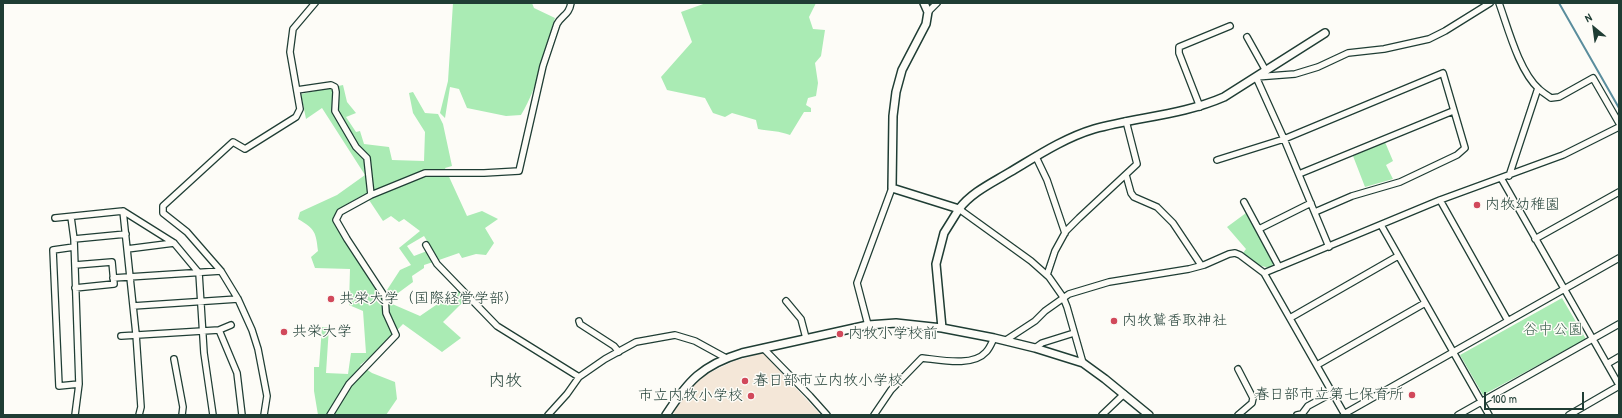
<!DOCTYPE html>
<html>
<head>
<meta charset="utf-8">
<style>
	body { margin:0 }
	#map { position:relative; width:1622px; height:418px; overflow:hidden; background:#fdfcf7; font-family:"Patrick Hand",sans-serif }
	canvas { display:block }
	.frame { position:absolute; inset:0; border:4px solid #1f3d34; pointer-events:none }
	.north { position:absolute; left:1574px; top:8px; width:40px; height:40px; -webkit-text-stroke:3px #fdfcf7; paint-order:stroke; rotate:331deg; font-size:11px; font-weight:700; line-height:16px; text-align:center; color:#1f3d34 }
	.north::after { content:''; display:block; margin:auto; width:14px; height:18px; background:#1f3d34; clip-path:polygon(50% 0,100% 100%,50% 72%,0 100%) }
	.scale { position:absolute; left:1484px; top:392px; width:100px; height:18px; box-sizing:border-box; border:2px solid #1f3d34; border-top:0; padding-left:5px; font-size:12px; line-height:14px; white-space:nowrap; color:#1f3d34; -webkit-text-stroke:3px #fdfcf7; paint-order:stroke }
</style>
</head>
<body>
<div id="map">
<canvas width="1622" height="418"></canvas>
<div class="frame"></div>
<div class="north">N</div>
<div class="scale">100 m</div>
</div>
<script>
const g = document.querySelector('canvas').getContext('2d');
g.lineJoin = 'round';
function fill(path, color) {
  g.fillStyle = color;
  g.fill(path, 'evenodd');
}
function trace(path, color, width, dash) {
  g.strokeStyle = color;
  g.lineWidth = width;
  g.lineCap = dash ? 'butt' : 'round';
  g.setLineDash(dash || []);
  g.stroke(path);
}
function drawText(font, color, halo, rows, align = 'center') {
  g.font = font + ' "Patrick Hand","Klee One",sans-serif';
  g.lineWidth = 3;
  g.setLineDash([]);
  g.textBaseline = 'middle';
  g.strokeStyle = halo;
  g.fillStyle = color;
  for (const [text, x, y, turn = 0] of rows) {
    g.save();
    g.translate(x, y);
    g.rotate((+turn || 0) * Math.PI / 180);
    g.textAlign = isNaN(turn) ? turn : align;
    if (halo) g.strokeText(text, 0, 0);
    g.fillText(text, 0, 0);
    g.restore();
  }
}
fill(new Path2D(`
	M763,353l58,62h-145l-3,-3 20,-26 12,-11 29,-14z`), '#f4e7d8');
fill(new Path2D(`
	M453,3h79l2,5 21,10c-11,33 -16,68 -34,97l-15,1 -39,-8 -8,-19 -9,-2 -5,31 -5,-5 8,-32z
	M706,3h110l-7,14 4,12 12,1 -4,26 -6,7 3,20 -2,13 -8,2 -2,7 5,3v4h-7l-14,23c-10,-4 -21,-4 -32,-6l-2,-9 -24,-7 -7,4 -12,-4 -8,-15 -38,-8 -6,-13 31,-35 -11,-30z
	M343,85l4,17 9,11 -10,4 10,15 4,-1 4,13 25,3 3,13 32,1 1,-29 -12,-19 -4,-20 4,-1 12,21 13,1 5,10 9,42 -7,2 22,48 15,-5 16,8 -13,9 9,15 -8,12 -10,-1 -14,4 -3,-5 -20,7 -15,-24 -17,10 7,10 13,-5 6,11 -9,3v3l-12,8 1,6 -19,14 -7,-6 13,-20 11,-5 -12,-17 21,-17 -16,-12 -5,3 -8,-6 -8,5 -18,-27 -20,11 -12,12 50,83 37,16 38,-26 9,8 -24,24 18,16 -19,14 -39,-28 -30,31 -13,10 12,8 23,9 2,17 -11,16h-68l-4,-24v-24h5l3,-40h7l-3,46 22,1 3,-21h15l-3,-42 -14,-6 1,-36 -35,-1 -4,-11 7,-6c-2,-19 -3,-22 -20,-32l2,-7 37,-17 28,-20 -43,-67 -16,11 -5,-25z
	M1385,142l8,19 -7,4 7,14 -28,8 -12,-31z
	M1246,213l28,50 -4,5c-14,-3 -17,-5 -27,-15l3,-4 -19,-22z
	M1562,298l24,41 -103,56 -23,-40z`), '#aaebb4');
trace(new Path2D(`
	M1559,3l60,105`), '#5a8d9d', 2);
const minor = new Path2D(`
	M1499,3c9,25 20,68 40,86 3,3 8,6 12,9l8,-1 34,-19 26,45
	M928,12l9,-9
	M1247,37l19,34
	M297,90l34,-5 4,2 1,5 -1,19 21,36 11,11 4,37
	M1200,107l-21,-54v-6l51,-21
	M1036,157l11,23 18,53
	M1217,160l67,-21 159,-66 22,75 -8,7 -57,27 -48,14 -37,16
	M1299,174l154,-63
	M1126,175l5,18 3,4 23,10 16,16 28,42
	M1509,176l29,-88
	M1501,178l118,207
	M1440,200l68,121
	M1244,202l35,65
	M959,209l72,52 18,16 14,20 4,10 16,56
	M123,211l13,123 5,73 -2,8
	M71,217l3,22 5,145 -4,31
	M55,218l68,-7 51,32 25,30 5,80 9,62
	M1381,225l108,190
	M1259,229l52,-26
	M74,239l52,-5
	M1535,239l84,-47
	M426,245l11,19 60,62 82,51
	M74,247l-21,3 6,136 20,-2
	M1329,247l-45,-108 -28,-62 39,-3 23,-7 30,-14 36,-4 45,-10 16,-8 45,-28
	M127,249l47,-6
	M75,265l37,-3 2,22 -39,4
	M1264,273l176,-73 123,-45 56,-28
	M1047,275l8,-24 11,-20 13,-13 58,-54 -11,-43
	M113,278l108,-7
	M786,301l15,18 5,19
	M133,306l105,-7
	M1290,318l108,-62
	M579,321l1,3 34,22 5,6
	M868,325l-11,-42 35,-95
	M219,330l18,43 5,42
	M121,336l98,-6 12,-5
	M1006,340l29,-19 10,-10 24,-17 40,-12 80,-13 15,-4 25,-11 6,-1 5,2 24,18 81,142
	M763,348l47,48 17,19
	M1035,348l7,-5 32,-10
	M174,359l9,48 -1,8
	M1607,364l12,-7
	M1317,365l108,-62
	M1238,369l15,29 -1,5 -14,12
	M1344,414l275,-156
	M264,415l3,-19 -9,-47 -6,-19 -14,-31 -17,-28 -34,-39 -24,-19v-7l70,-64 12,7 51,-32 4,-8 -10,-57 3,-23 22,-26
	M330,415l19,-31 47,-49 -10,-22 -1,-16 -38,-58 -11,-19 4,-8 31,-17 54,-22h59l35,-2 24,-105 14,-42c5,-9 12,-9 14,-21
	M548,415l19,-21 12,-17 26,-18 31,-17 39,-7 20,6 31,17
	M874,415l17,-25 31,-32c19,2 51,9 64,-6 4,-4 6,-10 8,-14
	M1102,415l22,-21
	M1297,415l5,-1 6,-8 24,-13
	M1458,415l161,-91
	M1569,415l50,-29`);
const tertiary = new Path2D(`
	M924,3l4,9 -2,12 -24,46 -6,22 -3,24 -1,72 67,21 -15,24 -8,31 6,64
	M959,209c13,-17 33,-26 51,-37 27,-16 54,-34 84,-43 43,-12 89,-14 130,-32l101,-64
	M666,415c22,-34 36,-50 76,-62l126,-28 28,-2 46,5 52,10 41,10 48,15 22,16 44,36`);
trace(minor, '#1f3d34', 8);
trace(tertiary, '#1f3d34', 10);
trace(minor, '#fdfcf7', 5.5);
trace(tertiary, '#fdfcf7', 7);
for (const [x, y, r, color] of [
	[1477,205,4,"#d1495b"],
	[331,299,4,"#d1495b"],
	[1114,321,4,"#d1495b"],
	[284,332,4,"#d1495b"],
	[840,334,4,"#d1495b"],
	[745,381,4,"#d1495b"],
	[1412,395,4,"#d1495b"],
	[751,396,4,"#d1495b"]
]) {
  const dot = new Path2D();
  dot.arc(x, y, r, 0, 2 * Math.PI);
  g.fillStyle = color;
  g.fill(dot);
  trace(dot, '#fdfcf7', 1.5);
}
drawText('15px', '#1f3d34', '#fdfcf7', [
	["内牧幼稚園",1485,205],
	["共栄大学（国際経営学部）",339,299],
	["内牧鷲香取神社",1122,321],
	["共栄大学",292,332],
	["内牧小学校前",848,334],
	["春日部市立内牧小学校",753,381],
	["春日部市立第七保育所",1404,395,"right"],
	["市立内牧小学校",743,396,"right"]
], 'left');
drawText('15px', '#3b604e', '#fdfcf7', [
	["谷中公園",1553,330]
]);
drawText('17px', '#1f3d34', '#fdfcf7', [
	["内牧",505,381]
]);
</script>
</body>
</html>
